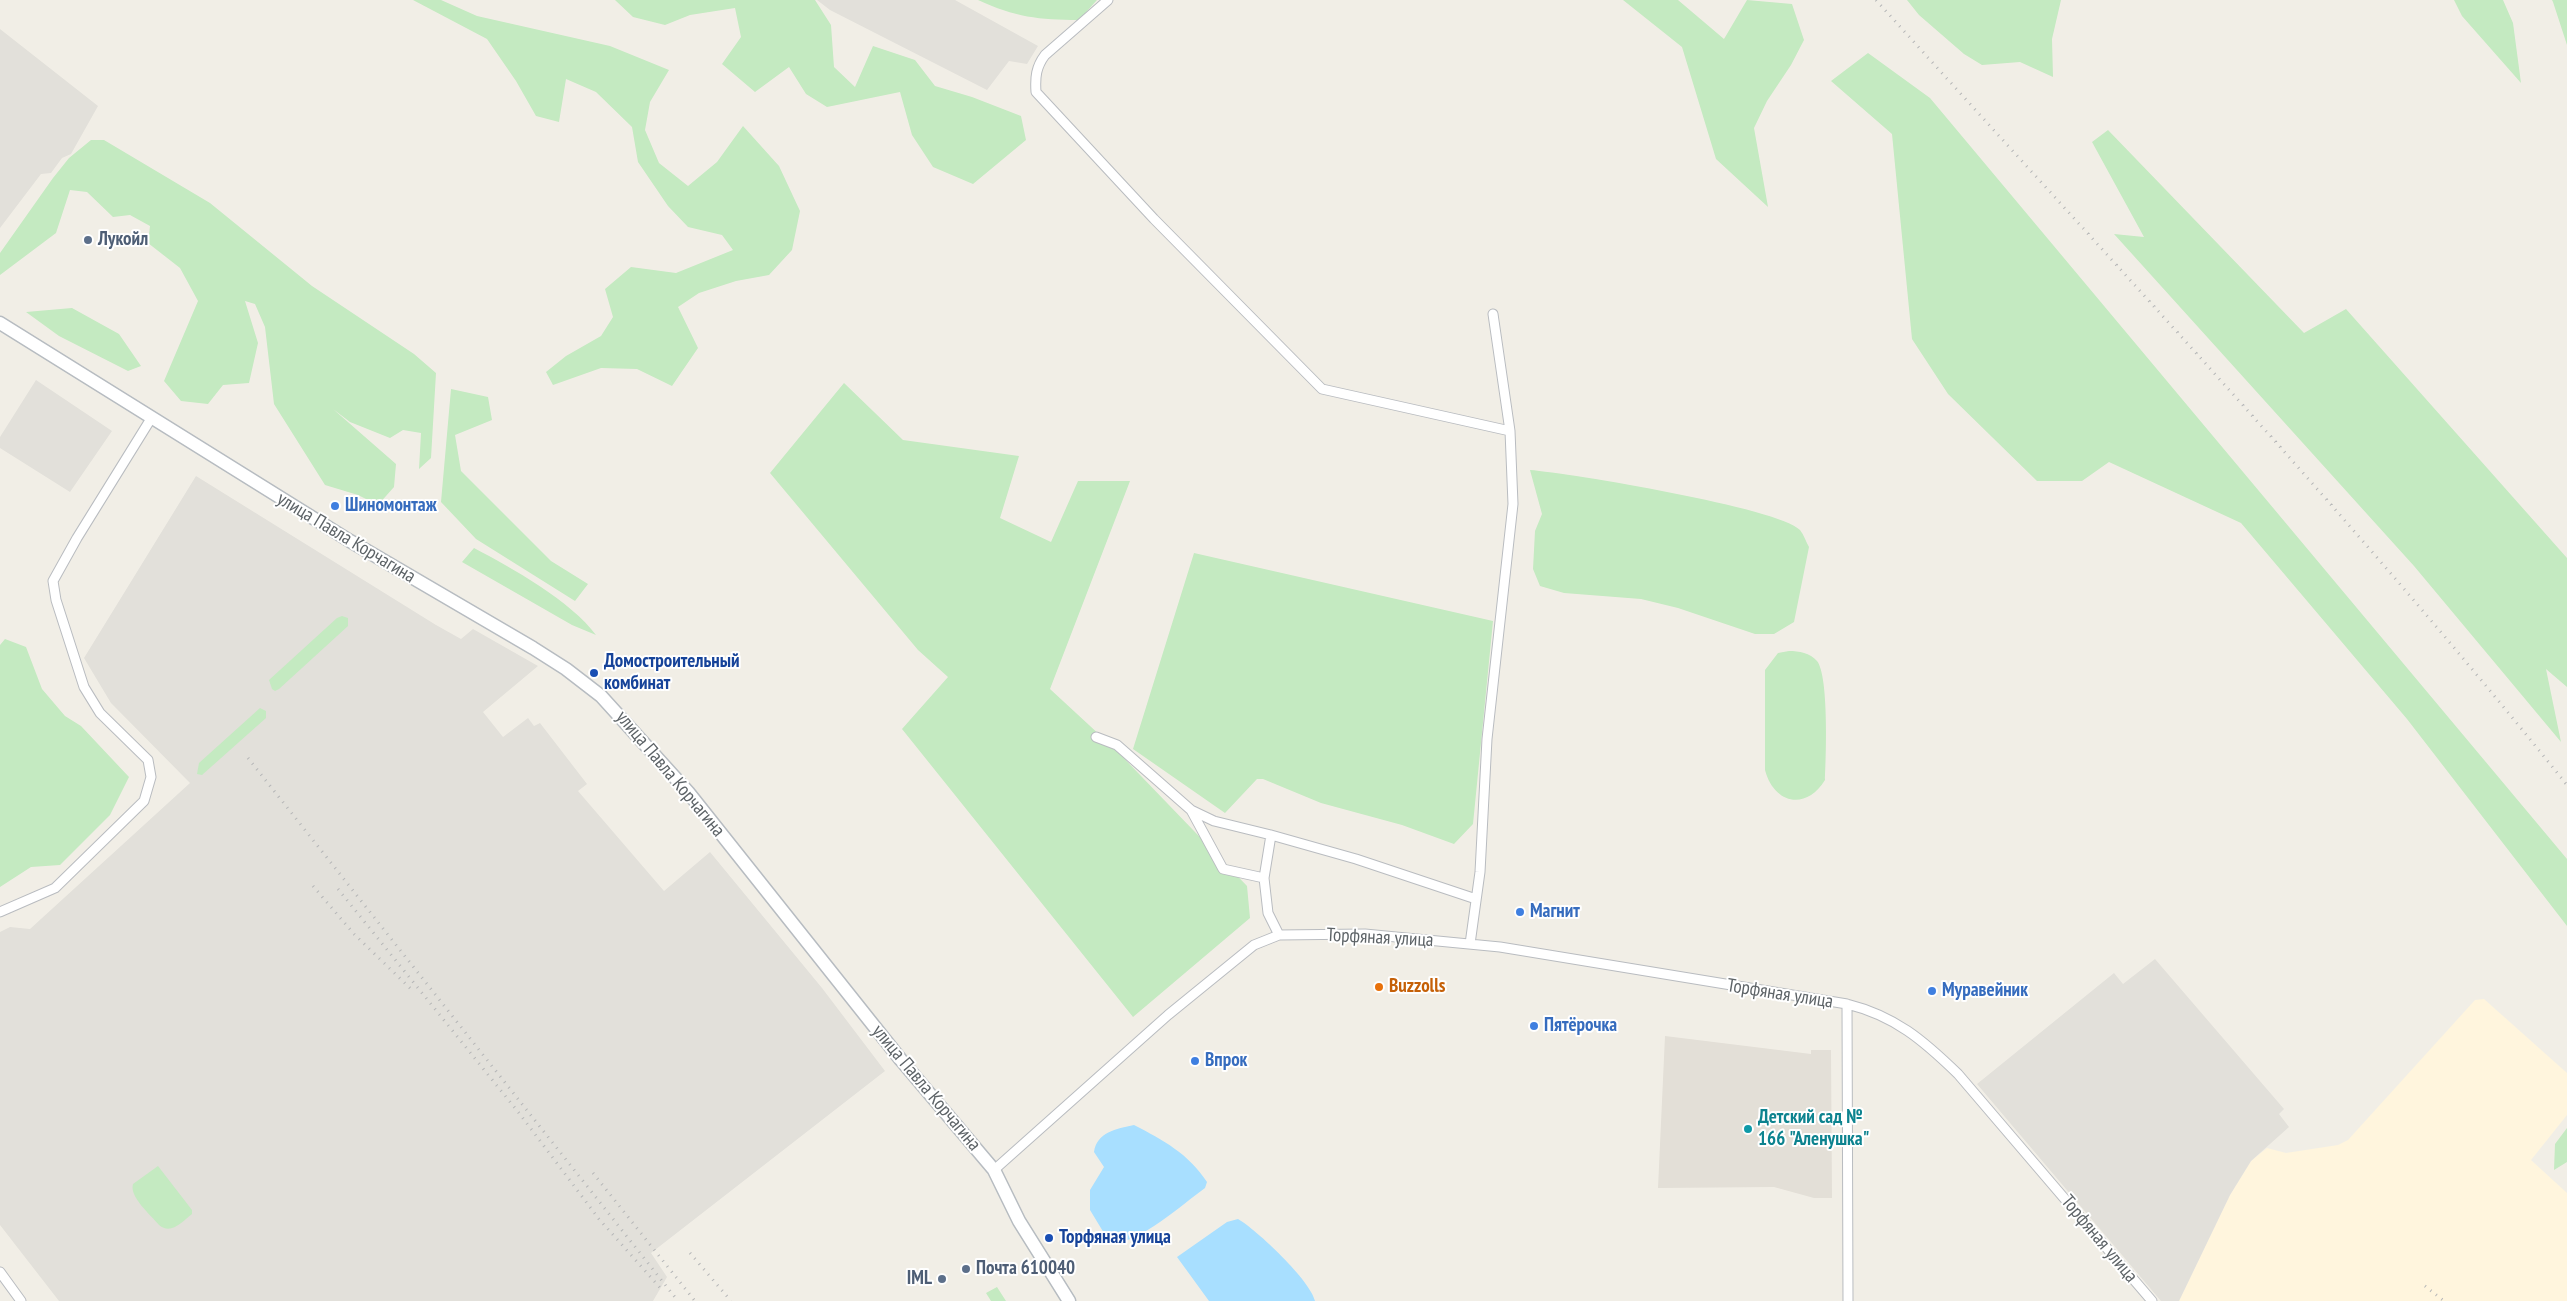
<!DOCTYPE html>
<html>
<head>
<meta charset="utf-8">
<style>
	body { margin:0 }
	canvas { display:block; background:#f1eee6 }
</style>
</head>
<body>
<canvas width="2567" height="1301"></canvas>
<script>
const g = document.querySelector('canvas').getContext('2d');
g.lineJoin = 'round';
function fill(path, color) {
  g.fillStyle = color;
  g.fill(path, 'evenodd');
}
function trace(path, color, width, dash) {
  g.strokeStyle = color;
  g.lineWidth = width;
  g.lineCap = dash ? 'butt' : 'round';
  g.setLineDash(dash || []);
  g.stroke(path);
}
function drawText(font, color, halo, rows, align = 'center') {
  g.font = font + ' "PT Sans Narrow",sans-serif';
  g.lineWidth = 4;
  g.setLineDash([]);
  g.textBaseline = 'middle';
  g.strokeStyle = halo;
  g.fillStyle = color;
  for (const [text, x, y, turn = 0] of rows) {
    g.save();
    g.translate(x, y);
    g.rotate((+turn || 0) * Math.PI / 180);
    g.textAlign = isNaN(turn) ? turn : align;
    if (halo) g.strokeText(text, 0, 0);
    g.fillText(text, 0, 0);
    g.restore();
  }
}
fill(new Path2D(`
	M2484,999l83,74v42l-36,45 36,33v108h-388l51,-106 21,-34 16,-13 19,5 52,-8 10,-5 127,-140z`), '#fff5dd');
fill(new Path2D(`
	M817,0h138l83,46 -11,18 -18,-3 -22,29 -157,-80z
	M0,29l98,77 -27,48 -9,4 -11,15 -10,1 -41,54z
	M36,380l76,51 -42,61 -70,-44v-11z
	M196,476l240,149 25,14 12,-10 65,37 -55,46 20,25 25,-19 6,8 6,-3 47,61 -9,7 86,100 46,-39 112,136 63,83 -234,182 16,24 -14,24h-594l-59,-76v-293l10,-5 20,2 160,-146 -79,-80 -27,-45z
	M2155,959l129,150 -5,5 10,13 -38,34 -21,34 -51,106h-18l-184,-217 137,-111 9,11z`), '#e2e0da');
fill(new Path2D(`
	M1665,1036l146,18v-4h20l1,148h-18l-40,-11 -116,1z`), '#e3dfd7');
fill(new Path2D(`
	M413,0h28l36,16 133,30 59,24 -19,32 -5,28 14,33 29,23 29,-24 26,-36 36,40 21,45 -8,39 -23,25 -33,6 -37,12 -21,14 20,41 -26,38 -35,-17 -36,-1 -48,17 -7,-13 20,-16 35,-20 12,-19 -8,-28 26,-22 45,6 57,-23 -11,-15 -34,-8 -20,-21 -30,-44 -6,-35 -36,-35 -30,-13 -7,43 -23,-6 -20,-35 -29,-42z
	M615,0h200l16,25 3,42 21,20 18,-41 42,14 20,26 37,11 49,19 5,24 -53,44 -40,-17 -21,-32 -12,-43 -73,15 -21,-13 -17,-27 -34,25 -33,-28 19,-27 -6,-29 -45,7 -25,10 -32,-8z
	M978,0h119l-18,20c-40,0 -64,-3 -101,-20z
	M1623,0h55l46,39 23,-39 45,4 12,36 -13,25 -24,36 -13,27 14,79 -52,-48 -34,-112z
	M1907,0h154l-9,39 1,38 -33,-15 -38,3 -18,-11 -45,-39z
	M2454,0h49l10,23 8,60 -59,-67z
	M2552,0h15v45l-14,-43z
	M1868,53l62,45 637,761v67l-160,-207 -166,-196 -132,-61 -27,19h-45l-89,-87 -36,-55 -20,-205 -61,-53z
	M2108,130l196,203 42,-24 221,249v129l-21,-18 15,73 -147,-176 -300,-332 30,3 -52,-95z
	M91,140h13l106,63 102,83 102,68 22,19 -5,85 -12,11 2,-36 -18,-3 -13,8 -40,-16 -17,-13 63,55 -2,23 -16,18 -20,-10 -33,-10 -51,-81 -9,-77 -10,-23 -10,-3 13,42 -9,40 -26,2 -15,19 -27,-3 -17,-20 34,-80 -18,-33 -32,-25 2,-17 -20,-11 -17,2 -26,-25 -17,-2 -14,43 -56,42v-22l53,-75 16,-20z
	M72,308l47,26 22,32 -13,5 -69,-35 -33,-24z
	M844,383l59,57 116,16 -19,62 51,24 27,-61h52l-80,208 65,60 132,137 3,32 -117,99 -231,-288 46,-52 -30,-27 -148,-177z
	M451,389l37,8 4,23 -37,15 6,36 90,90 37,23 -13,17 -99,-62 -35,-37z
	M1530,470c39,3 250,38 270,60 4,5 6,12 9,17l-15,75 -20,12h-19l-77,-26 -37,-9 -77,-6 -24,-7 -7,-17 2,-38 7,-17z
	M474,548c38,20 97,53 122,87l-24,-10 -110,-63z
	M1194,553l299,68 -20,203 -19,20 -52,-19 -81,-22 -58,-24h-6l-32,34 -92,-64z
	M342,616l6,2v8l-69,63 -4,2 -3,-2 -3,-9 68,-62z
	M5,639l21,8 16,42 23,27 16,10 48,51 -19,38 -50,50 -29,2 -31,20v-242z
	M1789,651c10,0 21,2 28,10 12,15 9,97 8,119 -19,31 -51,24 -60,-10v-100l13,-17z
	M260,708l6,3v7l-64,57 -5,-1 2,-11z
	M2567,1128v34l-13,8 1,-26z
	M158,1166l34,44v4c-10,8 -21,21 -33,11 -8,-10 -30,-28 -26,-41z
	M997,1287l9,14h-15l-5,-8z`), '#c4eac1');
fill(new Path2D(`
	M1134,1125c29,15 55,29 73,57l-2,6c-24,17 -65,56 -95,55l-20,-33v-20l14,-23 -10,-15c3,-20 22,-23 40,-27z
	M1238,1219c19,11 73,62 77,82h-106l-32,-44 50,-35z`), '#a8dfff');
const minor = new Path2D(`
	M1108,0l-63,55c-9,12 -10,22 -9,37l118,127 168,170 188,42
	M1096,737l21,8 74,65 32,59 41,9
	M1191,810l23,11 57,14
	M0,912l55,-24 89,-87 7,-24 -3,-17 -48,-47 -16,-26 -28,-87 -3,-19 24,-43 75,-121
	M1279,935l-11,-22 -4,-35 7,-43 85,24 120,40
	M1470,944l10,-72 7,-133 26,-235 -3,-73 -17,-117
	M1847,1004l1,297
	M994,1170l174,-155 86,-70 25,-10 86,-1 135,13 347,57c48,12 76,36 111,70l194,227
	M0,1272l21,29`);
const secondary = new Path2D(`
	M0,323l350,218 183,107 33,21 35,27 87,96 213,268 93,110 25,51 50,80`);
trace(minor, '#b9bcc0', 11);
trace(secondary, '#b7bcc1', 15);
trace(minor, '#fff', 9);
trace(secondary, '#fff', 12);
trace(new Path2D(`
	M1876,0c233,259 473,513 691,785
	M248,758l430,543
	M313,886l41,48 59,57
	M338,889l181,224 80,106 64,72
	M593,1173l102,128
	M690,1253l41,48
	M2425,1286l19,15`), '#b5b6b7', 3, [1, 6]);
for (const [x, y, r, color] of [
	[88,240,5,"#5c6f8a"],
	[335,506,5,"#3f7fe0"],
	[594,673,5,"#1a4fb4"],
	[1520,912,5,"#3f7fe0"],
	[1379,987,5,"#e8710a"],
	[1932,991,5,"#3f7fe0"],
	[1534,1026,5,"#3f7fe0"],
	[1195,1061,5,"#3f7fe0"],
	[1748,1129,5,"#0f9aa8"],
	[1049,1238,5,"#1a4fb4"],
	[966,1269,5,"#5c6f8a"],
	[942,1279,5,"#5c6f8a"]
]) {
  const dot = new Path2D();
  dot.arc(x, y, r, 0, 2 * Math.PI);
  g.fillStyle = color;
  g.fill(dot);
  trace(dot, '#fff', 2);
}
drawText('bold 19px', '#4e5e75', '#fff', [
	["Лукойл",98,240],
	["Почта 610040",976,1269],
	["IML",932,1279,"right"]
], 'left');
drawText('bold 19px', '#366cbe', '#fff', [
	["Шиномонтаж",345,506],
	["Магнит",1530,912],
	["Муравейник",1942,991],
	["Пятёрочка",1544,1026],
	["Впрок",1205,1061]
], 'left');
drawText('19px', '#5d6367', '#fff', [
	["улица Павла Корчагина",346,538,31],
	["улица Павла Корчагина",670,774,50],
	["Торфяная улица",1380,938,3],
	["Торфяная улица",1780,994,9],
	["улица Павла Корчагина",926,1088,50],
	["Торфяная улица",2099,1239,50]
]);
drawText('bold 19px', '#164399', '#fff', [
	["Домостроительный",604,662],
	["комбинат",604,684],
	["Торфяная улица",1059,1238]
], 'left');
drawText('bold 19px', '#c56008', '#fff', [
	["Buzzolls",1389,987]
], 'left');
drawText('bold 19px', '#0d838f', '#fff', [
	["Детский сад №",1758,1118],
	["166 \"Аленушка\"",1758,1140]
], 'left');
</script>
</body>
</html>
